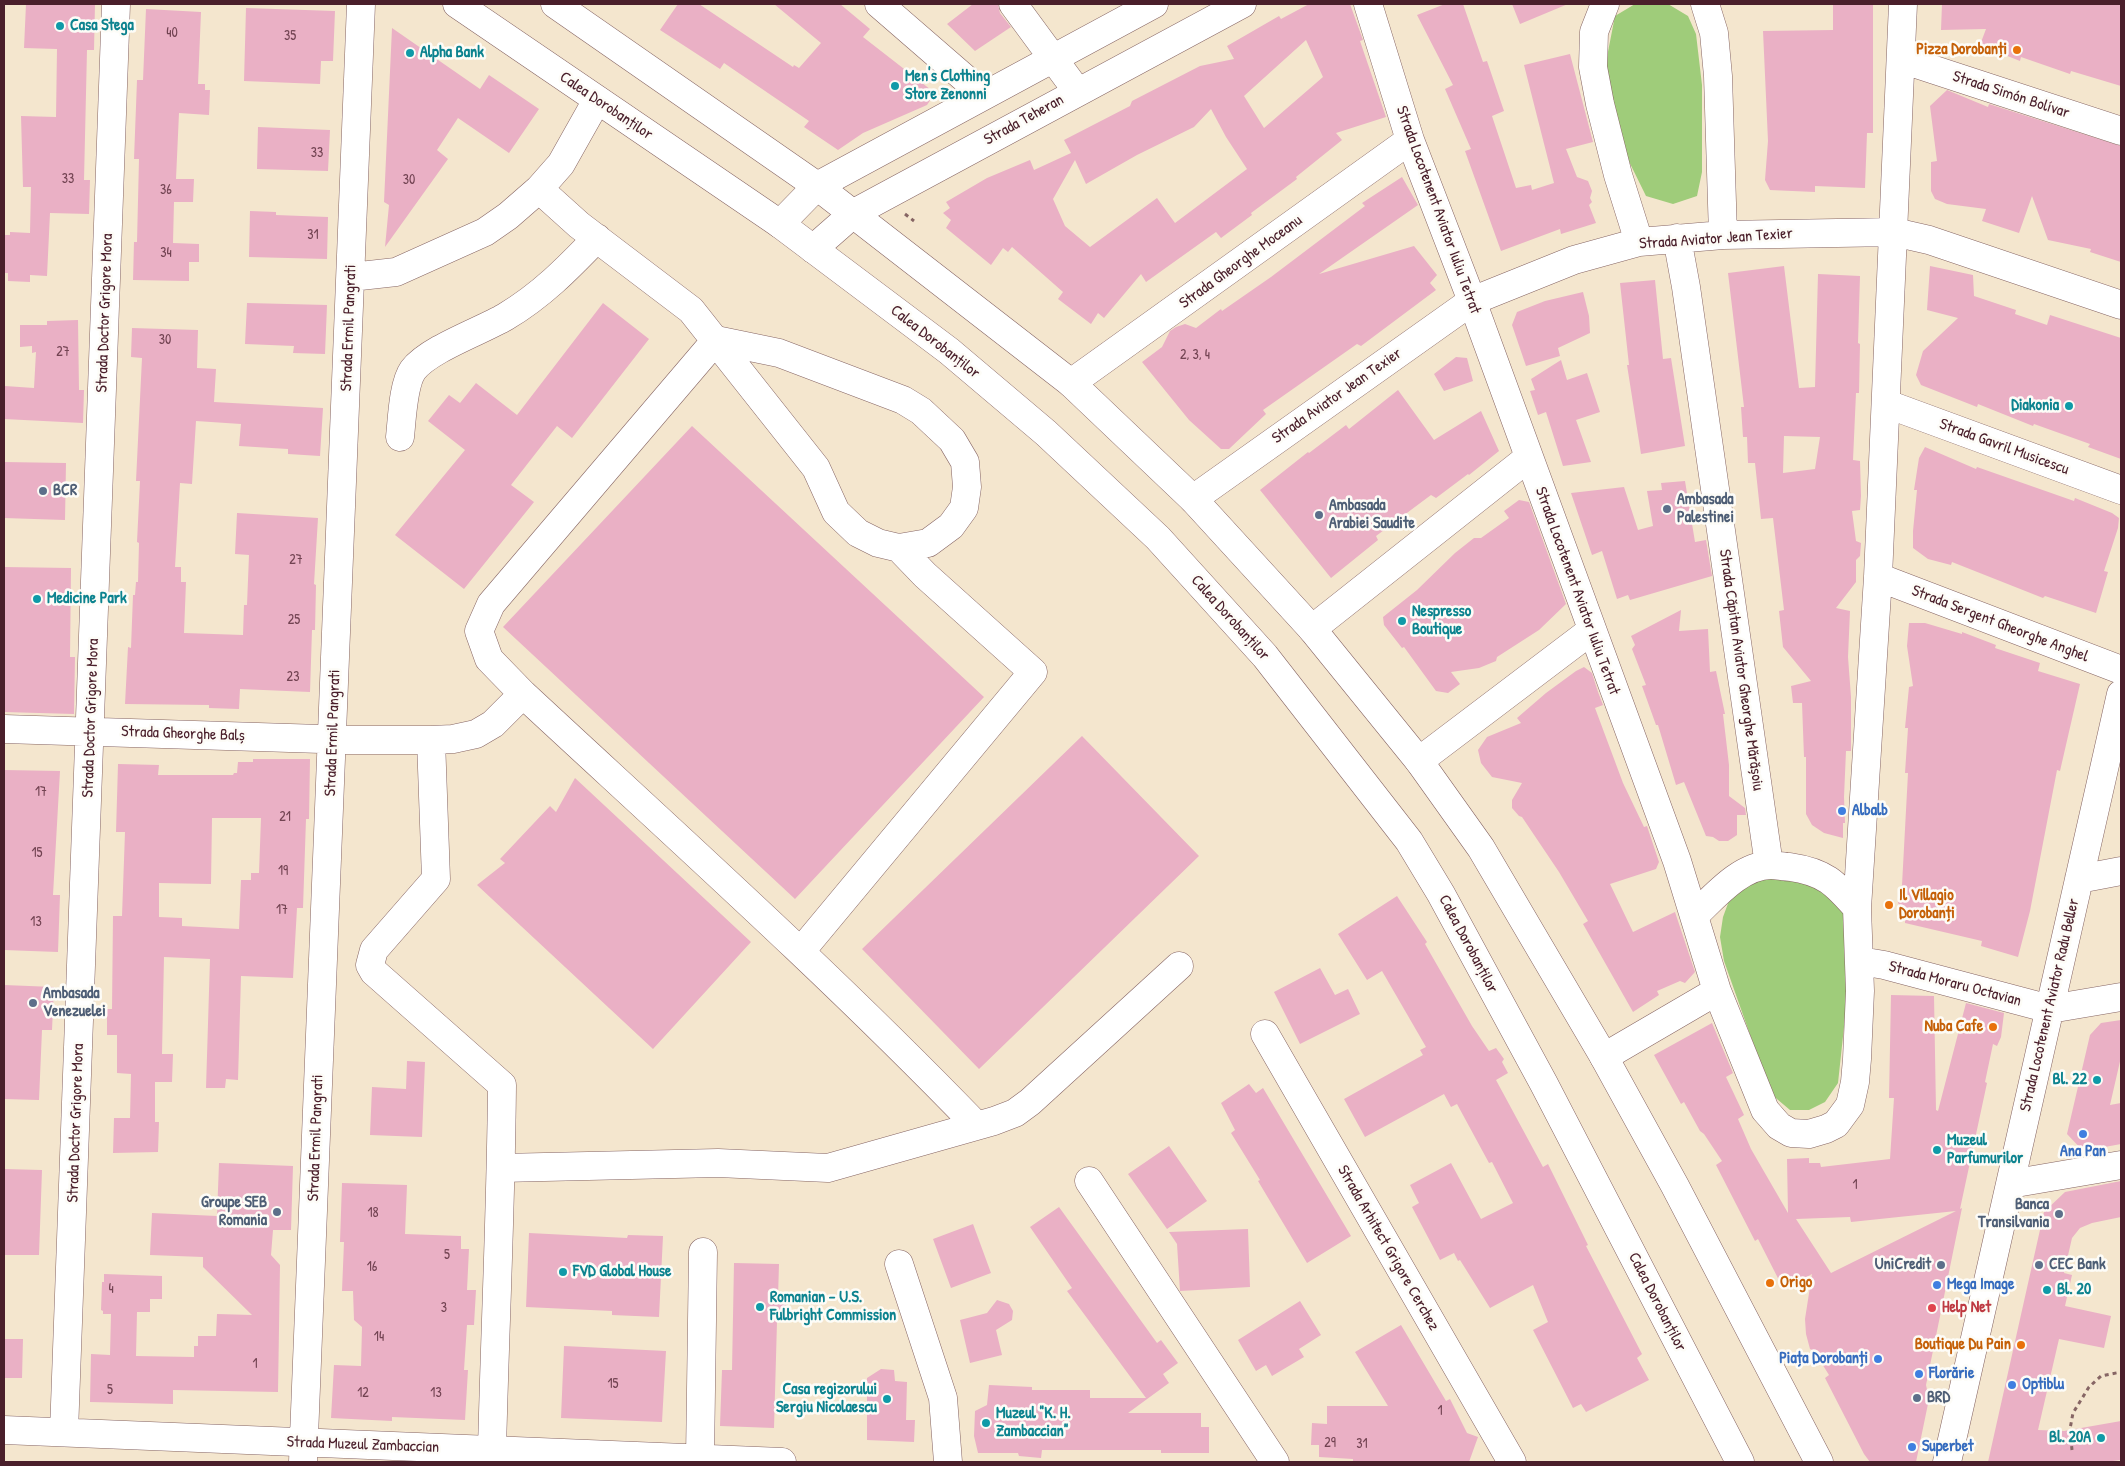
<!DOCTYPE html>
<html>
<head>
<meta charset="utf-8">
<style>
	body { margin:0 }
	#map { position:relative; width:2125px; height:1466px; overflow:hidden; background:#f4e6ce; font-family:"Patrick Hand",sans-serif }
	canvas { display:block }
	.frame { position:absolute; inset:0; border:5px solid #4a1f2b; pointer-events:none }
</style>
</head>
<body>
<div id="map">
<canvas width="2125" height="1466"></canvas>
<div class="frame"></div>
</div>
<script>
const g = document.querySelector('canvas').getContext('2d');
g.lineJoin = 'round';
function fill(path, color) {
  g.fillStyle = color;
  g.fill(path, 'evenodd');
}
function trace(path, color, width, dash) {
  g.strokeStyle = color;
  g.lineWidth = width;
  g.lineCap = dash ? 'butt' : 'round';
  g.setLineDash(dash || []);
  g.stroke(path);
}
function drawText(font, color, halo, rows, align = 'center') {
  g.font = font + ' "Patrick Hand",sans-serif';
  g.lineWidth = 5;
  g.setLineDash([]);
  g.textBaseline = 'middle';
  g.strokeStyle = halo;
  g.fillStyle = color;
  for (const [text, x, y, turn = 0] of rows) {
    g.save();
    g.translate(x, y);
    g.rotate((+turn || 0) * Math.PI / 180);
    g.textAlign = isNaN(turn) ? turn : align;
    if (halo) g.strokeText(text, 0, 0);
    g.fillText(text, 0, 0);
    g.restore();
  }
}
fill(new Path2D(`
	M1635,4h33l20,12 8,18 6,51v87l-5,24 -24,8 -27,-8 -33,-67 -9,-57 11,-56z
	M1790,872l53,32 9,48 -14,131 -13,19 -16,8h-19l-19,-16 -47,-133 -4,-24 3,-20 7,-19 19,-15z`), '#9fcc7a');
fill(new Path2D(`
	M26,4h69l-1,46h-7l-3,130h6l-1,34 -39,-1 -3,63 -17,-1v7l-22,-1v-8h-4v-38h6v-3l20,1 1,-46h-8l-2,-71 35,1 1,-68 -33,-1z
	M678,4h21l94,63 1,-2 5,3 22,-25 -47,-39h66l30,25 -7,8 72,56 -8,12 -64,28 -25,17 -34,-23 5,-6 -85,-58 -4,6 -60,-39z
	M973,4h25l2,9 11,14 -36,24 -28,-27z
	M1309,4h41l13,36 -3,1 26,76 -50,16 6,7 -46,37 1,2 -46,34 1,2 -31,23 -5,-6 -70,50 -5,-8 -37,44 -6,-5 -7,11 -33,-25 5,-7 -51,-45 -4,5 -5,-4 -12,17 -45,-37 5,-8 -8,-7 7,-5 -4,-6 41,-24 43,-18 4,10 37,-17 -7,-13 66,-34 2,-5 68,-35 34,-7 -7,-13 52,-30 2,3zM1306,40l17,37 -59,51 -20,-32zM1211,109l15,28 21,32 -72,54 -18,-25 -67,49 -25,-21 -12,-27 22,-39 11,24 51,-29 57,-28z
	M1445,4h18l20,58 4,-1 17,50 -12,5 24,72 15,-3 1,5 22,-7 -30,-118 46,-11 23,88 -27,7 11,28 11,4 4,10 -2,7 2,4 -3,3 7,18 -35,11 -1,-5 -59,22 -36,-100 6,-2 -26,-60 8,-4 -36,-70z
	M1512,4h56l-48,20z
	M1833,4h40v129h-6l-2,55 -50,-2v6l-45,-2 -5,-10 3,-39 -5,-110 70,-1z
	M1942,4h179v82l-50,-15 -1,3 -49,-17 -1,4 -40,-16 6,-16 -45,1z
	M246,8l89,3 -2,50h-12l-1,23 -76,-3z
	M146,9l55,3 -3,72h7v6h5l-1,25 -30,-2 -3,66h18l-1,23h-19l-1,41 26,1v18h-10v19l-56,-1 1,-38h3l2,-83h-5l3,-79h6z
	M392,28l88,61 9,-14 50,34 -30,44 -51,-35 -21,32 11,9 -63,88 4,-42 -5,-3z
	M1947,90l41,17 1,-3 132,42v116l-31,-10 1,-3 -43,-9 -16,-44 -13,37 -37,-12 4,-12 -39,-5 -12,-5 -4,-8v-29l6,-1 -7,-55z
	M258,127l72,3 -2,41 -71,-2z
	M1402,177l16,28 -99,69 95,-28 23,29 -7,8 6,7 -75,56 -4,-2 -94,66 3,4 -37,35h-8l-32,-29 -47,-58 20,-15 8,-16 6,-4 9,-3 11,4 25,-19 1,2 49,-34 94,-71 -3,-3z
	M250,211l26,1v3l52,2 -1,42 -78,-2z
	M1784,266l15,122 16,-1 3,-113 42,2 -2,67 2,1 -1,49h-3l-3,67 7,1 1,35 -1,14 -8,1 4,30 5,2 -1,13 -4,4v22l-20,26 14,3 -2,46 3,40v54h-5l-2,46 1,26h-2v15l-19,-5 -12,-8 -6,-11v-57h-2l-2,-54h-9l-2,-17 20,-5 -28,-34 -4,-36 5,-1 -11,-92 -12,1 -6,-56h-7l-1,-26h-4l-2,-30h3l-16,-134zM1784,436l36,1 -5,32 -32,4z
	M1930,266l43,9 1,21 42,14 -1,4 32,11 3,-10 71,23v121l-33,-12 2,-3 -56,-20 -1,2 -55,-22 -1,3 -56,-22 -5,-10 7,-24 35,-33 -31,-8z
	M1655,280l8,79 8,-1 14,88 -44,8 -14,-89h2l-9,-82z
	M1583,292l6,24 1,17 -32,15 2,8 -34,10 -14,-41 5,-13 28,-11z
	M247,303l80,2 -2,49 -32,-1 1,-7 -49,-2z
	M603,303l46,36 -77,99 -15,-12 -46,59 23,17 -70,87 -69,-54 70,-85 -37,-29 21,-26 11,8 16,-20 41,32z
	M78,320l1,70h5l-1,33 -79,-4 1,-33 29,2 2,-36 -4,1v-7l-12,1v-22h27v-4z
	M132,328l66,2 -1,38 19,1 -2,33 109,6 -3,48 -32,-2v-5l-49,-3 2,-22 -45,-3 -4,63 -12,-1 -5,84h6v15h5l-2,51 59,2 1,-30h3l2,-50 -14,-1 2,-41 81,5 -4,66 2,1 -1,45h-3l-2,62 -70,-3 -1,20 -30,-1v-3l-84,-1 3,-57 3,1 2,-53h2l1,-13h2l1,-39 -2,-1 3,-61h-4l6,-123 -11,-1z
	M1456,357l11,1 6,23 -29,10 -10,-17z
	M1561,360l6,20 20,-7 13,39 -24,8 15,42 -28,4 -17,-54 -8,3 -8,-24 5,-1 -4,-11z
	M1398,390l36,50 47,-29 18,40 -30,24 -1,-1 -32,24 -5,-3 -55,41 2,4 -47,38 -71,-88 48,-38 1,1 37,-28 3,4z
	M692,426l292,271 -189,202 -292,-272z
	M1925,447l51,22 1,-2 97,34 1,-3 37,15 7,5 -1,10 -14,43 4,1 -12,41 -51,-17 -2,2 -91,-36 -1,3 -23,-6 -15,-11v-17l4,-41h-3l5,-32z
	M4,462l62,1 -1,57 -61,-2z
	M1685,481l10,61 11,-2 6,36 -82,24 -2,-5 -11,4 -15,-48 -10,4 -21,-62 53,-6 14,43 15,-4 -6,-35 15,-1 -1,-7z
	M1519,500l10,2 37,102 -27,26 -42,27 -1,4 -17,7 -28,4 9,12 -12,9 -12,-2 -32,-44 -2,1 -18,-23 -1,-8 34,-27 38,-37 19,-15h7l28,-20 -5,-7z
	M4,567l67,1 -1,89h5l-1,57 -70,-2z
	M1681,610l-2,21 29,-2 2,43 6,-1 9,43h-2l6,51v31l16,12 1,7h-9v20l-9,6h-9l-6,-4 -7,-1 -22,-54 -8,3 -18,-60h-2l-14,-39 4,-1 -14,-36 3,-4 -4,-9z
	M1909,623h16l37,11v-2l34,13 -1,3 45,15 -2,8 42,13 -20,87 -3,-1 -27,141 -12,46 -37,-11 1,-5 -77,-18v-12l-7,-8 4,-18 6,-112h-3l3,-45h-3l4,-41 4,-1 -6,-40z
	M1584,667l8,6 6,19 5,13 -8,3 28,75 21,44 3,-1 12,36 -3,7 -46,15 23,48 42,-20 20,60 -10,11 -5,-2 -23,10 2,4 -26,17 -50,-88 5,-3 -29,-49 -37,-55 -3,-1 -7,-8v-8l10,-17 -30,-6 -11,-14 -3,-13 9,-13 34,-14 -4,-5 29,-25 30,-22z
	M1082,736l117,120 -220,213 -117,-120z
	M253,759h57l-1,60h-3l-3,89h-6l-4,70 -52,-2 -3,104 -12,-1 -1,9h-19l4,-129 -46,-2 -2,97h11l-1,28h-17v40h4l-1,30 -45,1 1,-35h16l1,-44 -14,-1v-38h-10v-26h5l1,-93h9l3,-84h-9l2,-68 41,1 -1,10h75l1,-2h3l1,-11h15zM212,818h49l-2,55h-8v7h-10l-2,49 -57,-3v-8l-23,-1v-34l52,1z
	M4,770l56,1 -7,124h7l-2,57 -54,-2z
	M575,778l176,164 -98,107 -176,-164 28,-22 -5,-4 50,-53 6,6z
	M1397,896l30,46 -2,2 47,82 17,25 7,-3 8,11 -2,3 6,11 -12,7 47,87 5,-3 40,81 -2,1 56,108 -5,4 12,22 -63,32 -5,-8 -8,4 -40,-78 15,-8 -15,-37 -43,23 -30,-48 -2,1 -4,-8 -14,7 -28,-53 7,-4 -9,-18 41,-22 30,56 32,-16 -21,-41 -3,1 -32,-59 -6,3 -7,-13 -79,43 -21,-38 79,-44 -3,-5 6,-3 -44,-76 -15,9 -29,-46z
	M1320,968l15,27 13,-6 12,25 -60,30 -26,-52z
	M4,985l50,2 -2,43h-10l-3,70 -35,-1z
	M1891,995l43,1 2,114 2,1 28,-108 38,10 -3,24 -4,9 -4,-2 -8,38 2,1 -27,126 2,-1 -36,177 3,14 -13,63h-46l-6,-8 -39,-76 4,-3 -15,-24 -4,-2 -4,-15 -1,-15 7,-45 -28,16 -26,-51 -3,2 -39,-76 6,-4 -18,-27 -4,-3 -16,-29 -3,2 -27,-49 58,-32 21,50 -7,4 18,38 -6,4 13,30 37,64 -1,-54 22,-1v5h11l1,4 69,-8 4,-61h-5zM1956,1211l-125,62 -35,-54 54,-2 1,5z
	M2121,1020v37l-11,48 11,-2v41l-38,7 -16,-17 23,-99 11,-12z
	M407,1061l18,1 -3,75 -52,-2 2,-48 34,2z
	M1249,1084l7,9 7,-5 88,148 -44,27 -49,-82 2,-1 -29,-47 4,-3 -14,-27z
	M1169,1146l38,55 -40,28 -39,-55z
	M219,1163l74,3 -2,64h-18l-2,25 9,10 -2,127 -105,-2v14l-83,-2 1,-48 19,1 1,-41h-8v-3l-2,-1 1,-28h2v-8l58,2v23h-12v13h-13l-1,44 58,1v-11h4v-10h18l1,-22 35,1 -49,-48v-10l-53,-2 2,-42 65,3z
	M4,1169l38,1 -3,85h-35z
	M2121,1181v36l-29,6 -12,5 -8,10 -8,35 8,2 -7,31 46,10 -7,32 -45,-9 -21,91 26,1 57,-10v39l-16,2h-117l56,-250 21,-20z
	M342,1183l65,2 -2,49 56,2v13h8l-2,41h9l-2,35h-7l-3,45h4l-3,50 -73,-3v4l-61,-3 3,-53 27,1 1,-39 -8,-7 -1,-29h-11l2,-49h-4z
	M1059,1207l98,136 4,-3 17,23 -15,11 6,9 -41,30h73v14h8v26h-48v-3h-119l-1,8 -22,-2 -1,-3h-40l-4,-17 1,-25 12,-6 2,-20 43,2v3h58v8h56l-79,-107 5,-3 -42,-61z
	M973,1224l18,49 -40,15 -18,-49z
	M1248,1229l2,58 -70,4 -3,-47 -8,-12z
	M529,1233l98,5 1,-3 35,1 -4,81 -47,-2v-4l-86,-4z
	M734,1263l45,1 -1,34 7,5 3,8 -3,8 -8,3 -3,106 -54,-2 2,-56h10z
	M997,1300l12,4 4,7 -1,9 -16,10 6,25 -32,8 -10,-43 27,-7z
	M1300,1301l21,34 -22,14 5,8 -32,19 -6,-11 -10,6 -18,-31z
	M1401,1325l45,76 4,-2 17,34 11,4 -9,25h-116v-3l-34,-2v-12h-8l1,-22 15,1v-18h61l-33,-54z
	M4,1339h19l-1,39h-18z
	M564,1346l102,5 -4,71 -101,-4z
	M881,1369l13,1 1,11 12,1 -1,38h9l-1,22 -47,-2v-62z`), '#eab0c5');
const minor = new Path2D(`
	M879,4l105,91
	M1013,4l64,87
	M1368,4l42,136 62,161 205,560 40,130 48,119 14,16 12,7 18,1 17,-5 10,-5 14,-19 5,-23 2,-23 3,-68 -3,-83 21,-331 25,-573
	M1605,4l-11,28 -1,35 7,37 18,71 21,67
	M1705,4l9,29 4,43 5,159
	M1901,59l220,72
	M539,189l40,36 112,85 125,158 20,44 22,21 20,10 21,5 29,-5 23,-17 13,-18 3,-21 -2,-25 -13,-22 -31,-29 -18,-11 -124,-47 -63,-13 -225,264 -12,27 10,28 34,35c153,142 308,281 453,431
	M780,224l37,-38 337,-182
	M1677,238l9,49 83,578
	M813,249l41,-36 388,-209
	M351,277l45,-5 89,-40 23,-16 31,-27 22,-25 36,-64
	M1071,383l339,-243
	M1887,404l234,86
	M400,437c2,-18 3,-53 13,-67 16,-21 68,-39 92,-53 37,-22 63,-49 92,-79
	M1193,499l279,-198 102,-41 65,-18 84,-7 171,-3 35,8 192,65
	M1878,577l243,93
	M1312,629l216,-171
	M4,729l349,11h78l22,-1 23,-5 17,-10 30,-30
	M431,740l5,139 -62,71 -4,15 4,7 128,113c-1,121 -7,243 -10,365
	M1419,761l173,-131
	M2079,879l42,-8
	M1695,915c20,-19 46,-50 76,-50 6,0 13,2 19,2 35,5 45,16 67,41
	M801,951l232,-279 -108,-97 -26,-27
	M1860,961l24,4 166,44 71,-12
	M1265,1034l247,428
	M1604,1057l113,-66
	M501,1168l217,-5 110,5 166,-47 21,-8 15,-11 149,-136
	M1089,1181l186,281
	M2010,1184l111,-19
	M899,1264l44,134 5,64
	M4,1430l778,32
	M64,1432l52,-1428
	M700,1458l3,-206
	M303,1462l58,-1458
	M1947,1462l174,-768`);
const major = new Path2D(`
	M457,4l323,220 169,127 97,82 112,105 107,118 144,185 32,53 103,190 196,378
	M555,4l262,182 254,197 122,116 119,130 107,132 62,87 123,209 71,129 144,276`);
trace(minor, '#866564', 29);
trace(major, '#866564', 29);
trace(new Path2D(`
	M905,214l9,7
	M2072,1450l-2,-21 3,-16 16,-26 12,-11 20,-4`), '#866564', 3, [4, 4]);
trace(minor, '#fff', 28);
trace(major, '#fff', 28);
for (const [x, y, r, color] of [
	[60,26,5,"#0f9aa8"],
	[2017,50,5,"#e8710a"],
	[410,53,5,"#0f9aa8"],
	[895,86,5,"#0f9aa8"],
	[2069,406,5,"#0f9aa8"],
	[43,491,5,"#5c6f8a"],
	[1667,509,5,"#5c6f8a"],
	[1319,515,5,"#5c6f8a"],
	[37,599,5,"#0f9aa8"],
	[1402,621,5,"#0f9aa8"],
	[1842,811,5,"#3f7fe0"],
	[1889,905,5,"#e8710a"],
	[33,1003,5,"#5c6f8a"],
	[1993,1027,5,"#e8710a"],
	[2097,1080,5,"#0f9aa8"],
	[2083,1134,5,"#3f7fe0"],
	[1937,1150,5,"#0f9aa8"],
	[277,1212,5,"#5c6f8a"],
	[2059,1214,5,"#5c6f8a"],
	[1941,1265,5,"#5c6f8a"],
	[2039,1265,5,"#5c6f8a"],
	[563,1272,5,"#0f9aa8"],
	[1770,1283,5,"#e8710a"],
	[1937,1285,5,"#3f7fe0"],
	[2047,1290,5,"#0f9aa8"],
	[760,1307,5,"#0f9aa8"],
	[1932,1308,5,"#e0444e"],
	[2021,1345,5,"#e8710a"],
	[1878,1359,5,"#3f7fe0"],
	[1919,1374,5,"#3f7fe0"],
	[2012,1385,5,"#3f7fe0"],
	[1917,1398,5,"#5c6f8a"],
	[887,1399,5,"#0f9aa8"],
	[986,1423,5,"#0f9aa8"],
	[2101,1438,5,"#0f9aa8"],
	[1912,1447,5,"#3f7fe0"]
]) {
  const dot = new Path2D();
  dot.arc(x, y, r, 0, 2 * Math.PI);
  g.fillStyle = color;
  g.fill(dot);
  trace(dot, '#fdfcf7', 2);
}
drawText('14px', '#724352', null, [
	["40",172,33],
	["35",290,36],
	["33",317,153],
	["33",68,179],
	["30",409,180],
	["36",166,190],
	["31",313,235],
	["34",166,253],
	["30",165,340],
	["27",63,352],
	["2, 3, 4",1195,355],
	["27",296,560],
	["25",294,620],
	["23",293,677],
	["17",41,792],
	["21",285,817],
	["15",37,853],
	["19",283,871],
	["17",282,910],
	["13",36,922],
	["1",1855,1185],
	["18",373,1213],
	["5",447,1255],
	["16",372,1267],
	["4",111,1289],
	["3",444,1308],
	["14",379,1337],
	["1",255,1364],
	["15",613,1384],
	["5",110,1390],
	["12",363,1393],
	["13",436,1393],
	["1",1440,1411],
	["29",1330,1443],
	["31",1362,1444]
]);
drawText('bold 16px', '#0d838f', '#fdfcf7', [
	["Casa Stega",70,26],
	["Alpha Bank",420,53],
	["Men's Clothing",905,77],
	["Store Zenonni",905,95],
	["Diakonia",2059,406,"right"],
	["Medicine Park",47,599],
	["Nespresso",1412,612],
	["Boutique",1412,630],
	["Bl. 22",2087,1080,"right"],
	["Muzeul",1947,1141],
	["Parfumurilor",1947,1159],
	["FVD Global House",573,1272],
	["Bl. 20",2057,1290],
	["Romanian – U.S.",770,1298],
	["Fulbright Commission",770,1316],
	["Casa regizorului",877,1390,"right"],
	["Sergiu Nicolaescu",877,1408,"right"],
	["Muzeul \"K. H.",996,1414],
	["Zambaccian\"",996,1432],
	["Bl. 20A",2091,1438,"right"]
], 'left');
drawText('bold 16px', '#c56008', '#fdfcf7', [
	["Pizza Dorobanți",2007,50],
	["Il Villagio",1899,896,"left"],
	["Dorobanți",1899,914,"left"],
	["Nuba Cafe",1983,1027],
	["Origo",1780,1283,"left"],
	["Boutique Du Pain",2011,1345]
], 'right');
drawText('16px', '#4a1f2b', '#fdfcf7', [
	["Strada Simón Bolívar",2011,95,18],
	["Calea Dorobanților",606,106,34],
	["Strada Teheran",1024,120,-29],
	["Strada Locotenent Aviator Iuliu Tetrat",1438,210,70],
	["Strada Aviator Jean Texier",1716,239,-4],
	["Strada Gheorghe Moceanu",1241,262,-36],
	["Strada Doctor Grigore Mora",105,313,-88],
	["Strada Ermil Pangrati",349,328,-88],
	["Calea Dorobanților",935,342,38],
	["Strada Aviator Jean Texier",1337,396,-35],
	["Strada Gavril Musicescu",2004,447,20],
	["Strada Locotenent Aviator Iuliu Tetrat",1577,591,70],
	["Calea Dorobanților",1230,618,48],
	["Strada Sergent Gheorghe Anghel",2000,624,21],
	["Strada Căpitan Aviator Gheorghe Mărășoiu",1741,670,82],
	["Strada Doctor Grigore Mora",91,718,-88],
	["Strada Ermil Pangrati",333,733,-88],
	["Strada Gheorghe Balș",183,734,2],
	["Calea Dorobanților",1468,944,62],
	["Strada Moraru Octavian",1955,984,15],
	["Strada Locotenent Aviator Radu Beller",2050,1005,-77],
	["Strada Doctor Grigore Mora",76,1123,-88],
	["Strada Ermil Pangrati",316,1138,-88],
	["Strada Arhitect Grigore Cerchez",1388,1248,60],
	["Calea Dorobanților",1657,1302,63],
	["Strada Muzeul Zambaccian",363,1445,2]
]);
drawText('bold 16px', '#4e5e75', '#fdfcf7', [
	["BCR",53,491],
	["Ambasada",1677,500],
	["Palestinei",1677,518],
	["Ambasada",1329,506],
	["Arabiei Saudite",1329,524],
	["Ambasada",43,994],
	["Venezuelei",43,1012],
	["Groupe SEB",267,1203,"right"],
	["Romania",267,1221,"right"],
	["Banca",2049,1205,"right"],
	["Transilvania",2049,1223,"right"],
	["UniCredit",1931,1265,"right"],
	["CEC Bank",2049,1265],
	["BRD",1927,1398]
], 'left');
drawText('bold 16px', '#366cbe', '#fdfcf7', [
	["Albalb",1852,811],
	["Ana Pan",2083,1152,"center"],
	["Mega Image",1947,1285],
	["Piața Dorobanți",1868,1359,"right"],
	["Florărie",1929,1374],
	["Optiblu",2022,1385],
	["Superbet",1922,1447]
], 'left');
drawText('bold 16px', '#be3a42', '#fdfcf7', [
	["Help Net",1942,1308]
], 'left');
</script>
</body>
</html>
